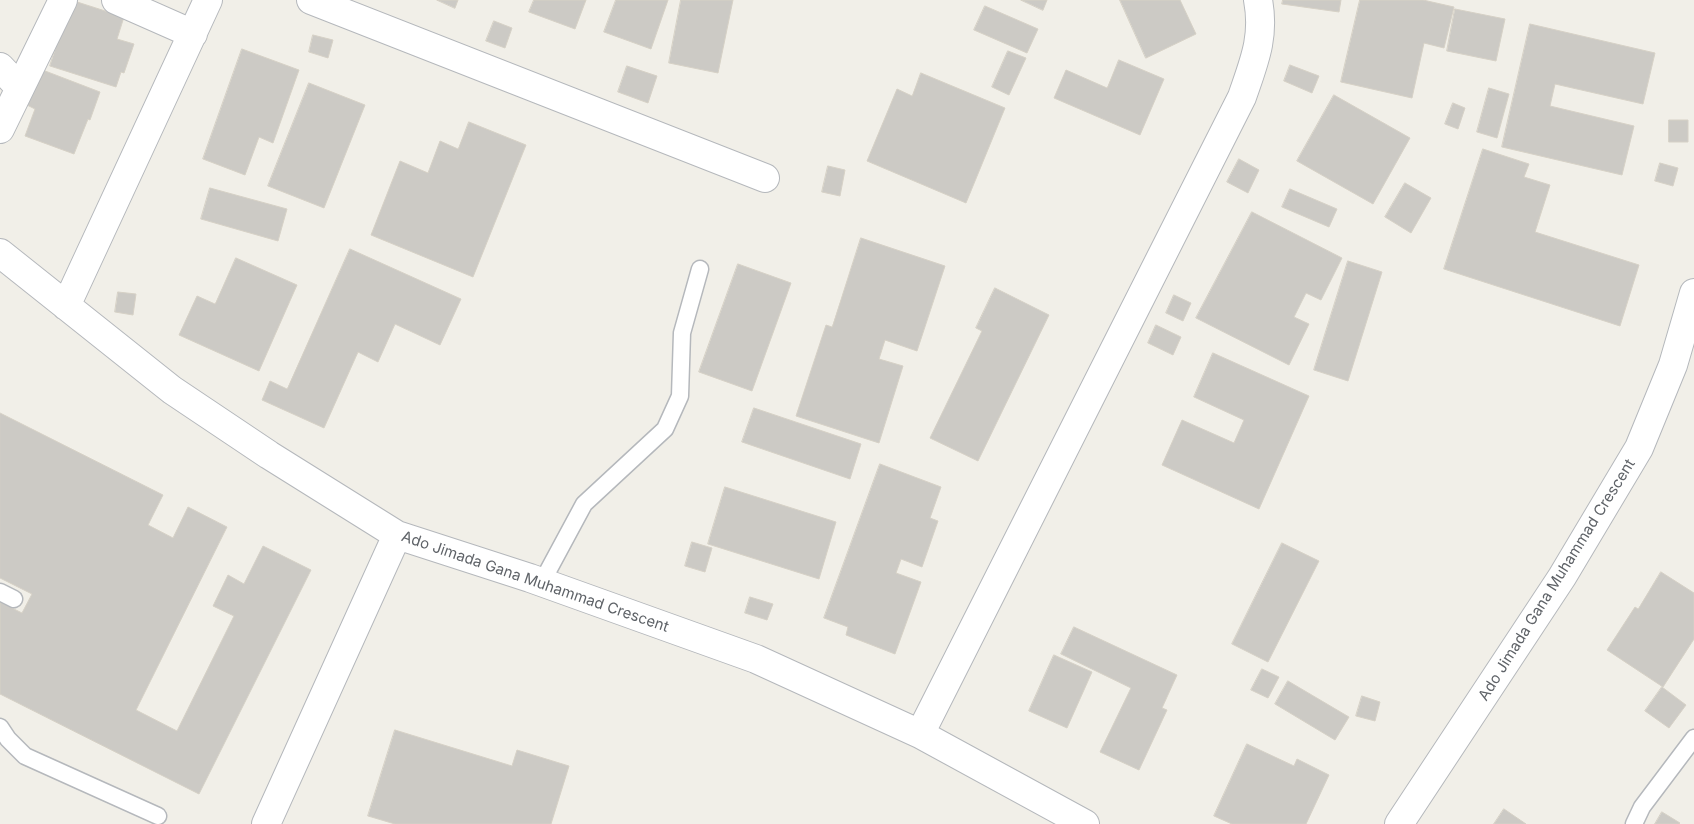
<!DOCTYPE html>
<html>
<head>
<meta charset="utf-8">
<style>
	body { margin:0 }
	canvas { display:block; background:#f1efe8 }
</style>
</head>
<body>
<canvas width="1694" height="824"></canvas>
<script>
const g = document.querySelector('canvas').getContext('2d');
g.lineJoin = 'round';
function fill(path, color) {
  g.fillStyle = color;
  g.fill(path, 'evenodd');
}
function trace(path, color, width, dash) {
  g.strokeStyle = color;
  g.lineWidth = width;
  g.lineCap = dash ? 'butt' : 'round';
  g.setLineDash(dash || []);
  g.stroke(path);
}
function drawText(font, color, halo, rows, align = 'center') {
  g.font = font + ' Inter,sans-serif';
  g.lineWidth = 4;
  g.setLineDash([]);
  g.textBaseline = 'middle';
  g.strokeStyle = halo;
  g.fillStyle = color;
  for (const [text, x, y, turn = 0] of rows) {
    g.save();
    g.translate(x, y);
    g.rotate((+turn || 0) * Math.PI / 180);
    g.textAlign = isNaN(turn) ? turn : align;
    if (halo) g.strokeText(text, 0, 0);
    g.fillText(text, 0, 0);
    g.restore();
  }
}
const building = new Path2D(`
	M71,0l53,17 -7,22 17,5 -10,29 -3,-1 -5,15 -66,-21z
	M437,0h21l-3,8z
	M534,0h52l-11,29 -46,-17z
	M616,0h52l-17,49 -47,-17z
	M681,0h52l-15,73 -49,-10z
	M1021,0h26l-4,10z
	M1120,0h60l16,34 -50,24z
	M1283,0h58l-2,12 -57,-8z
	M1360,0h63l31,7 -10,41 -20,-5 -12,55 -71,-16z
	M985,6l53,23 -11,24 -53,-23z
	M1455,9l50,10 -9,42 -49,-10z
	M494,21l18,7 -7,20 -19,-7z
	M1530,24l125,29 -12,51 -88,-20 -5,22 84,20 -12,49 -120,-28z
	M313,35l20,5 -5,18 -19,-6z
	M242,49l57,21 -26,73 -14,-6 -14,38 -42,-16z
	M1008,51l18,7 -17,37 -17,-8z
	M1119,60l45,19 -24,56 -86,-37 12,-28 41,18z
	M1290,65l29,11 -7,17 -28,-12z
	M627,66l30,10 -9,27 -30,-11z
	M40,69l60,23 -10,28 -2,-1 -14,35 -49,-18 10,-27 -8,-4z
	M921,73l84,35 -39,95 -99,-42 30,-72 15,7z
	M309,83l56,22 -41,103 -56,-22z
	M1489,88l20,6 -12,44 -20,-6z
	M1334,95l76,43 -37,66 -76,-43z
	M1453,103l12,5 -7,21 -13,-5z
	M1669,120h19v22h-19z
	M469,122l57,23 -53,132 -102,-42 29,-74 28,12 12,-32 18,8z
	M1483,149l46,15 -5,13 26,8 -15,47 104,33 -19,61 -176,-57z
	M1239,159l20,11 -11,23 -21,-11z
	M1660,163l18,5 -5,18 -18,-5z
	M828,166l17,4 -5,26 -18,-4z
	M1405,183l26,15 -20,35 -26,-16z
	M210,188l77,21 -9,32 -77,-22z
	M1290,189l47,20 -8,18 -47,-20z
	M1252,212l90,46 -21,42 -15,-7 -12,24 15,7 -20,41 -93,-47z
	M861,238l84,28 -28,85 -32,-11 -6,19 24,7 -24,77 -83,-27 30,-91 6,2z
	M350,249l111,50 -21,46 -45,-21 -17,38 -20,-10 -34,76 -62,-28 8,-19 17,8z
	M236,258l61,27 -38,86 -80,-36 18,-39 18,8z
	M1348,261l34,11 -34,109 -34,-11z
	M738,264l53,19 -39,108 -53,-19z
	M995,288l54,27 -71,146 -48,-23 52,-107 -6,-3z
	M118,292l18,2 -3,21 -18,-3z
	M1174,295l17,8 -8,18 -17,-8z
	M1156,325l25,12 -8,18 -25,-12z
	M1213,353l96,43 -50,113 -97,-44 20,-45 52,23 10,-23 -50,-23z
	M754,408l107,36 -11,35 -108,-37z
	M0,413l163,82 -15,30 25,13 15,-31 39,20 -91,183 41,21 57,-115 -21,-10 15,-31 16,9 19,-38 48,24 -112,224 -199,-100v-92l22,11 10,-19 -32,-16z
	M880,464l61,23 -11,31 8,3 -16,46 -21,-8 -5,14 25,9 -26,72 -49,-19 2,-8 -24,-9z
	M725,487l111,35 -17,57 -111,-35z
	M692,542l20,6 -7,24 -20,-6z
	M1282,543l37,18 -51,101 -36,-18z
	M1661,572l33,21v46l-31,48 -56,-37 28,-43 3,2z
	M750,597l23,7 -6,16 -22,-7z
	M1074,627l103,48 -15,33 5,2 -28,60 -39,-18 31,-64 -70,-34z
	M1054,655l38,17 -25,56 -38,-17z
	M1262,669l17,8 -11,21 -17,-8z
	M1288,681l61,36 -14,23 -60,-36z
	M1662,687l24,18 -17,23 -24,-17z
	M1362,696l18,6 -5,19 -19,-5z
	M395,730l117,36 5,-16 52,16 -18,58h-156l-27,-8z
	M1247,744l47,22 3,-7 32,16 -23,49h-74l-18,-8z
	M1504,809l22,15h-32z
	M1662,812l18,11 -1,1h-24z`);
fill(building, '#cccac5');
trace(building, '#d6d1c6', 1);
const service = new Path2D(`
	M542,582l42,-78 81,-75 15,-33 2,-63 18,-64
	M0,592l14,7
	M0,727l8,12 17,17 133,60
	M1634,824l8,-17 52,-69`);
const minor = new Path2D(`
	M116,0l77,34
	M311,0l454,178
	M0,67l20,21
	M0,129l63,-129
	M0,253l172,137 97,65 128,80 133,43 226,81 164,75 165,90
	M66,306l142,-306
	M920,734l322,-637c12,-35 23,-60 16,-97
	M266,824l131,-289
	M1399,824l163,-247 77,-129 34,-83 21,-72`);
trace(service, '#b5b8bc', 19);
trace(minor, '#b5b8bc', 30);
trace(service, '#fff', 16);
trace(minor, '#fff', 28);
drawText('15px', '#5f6368', '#fff', [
	["Ado Jimada Gana Muhammad Crescent",1557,580,-58],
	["Ado Jimada Gana Muhammad Crescent",535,582,19]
]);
</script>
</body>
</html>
